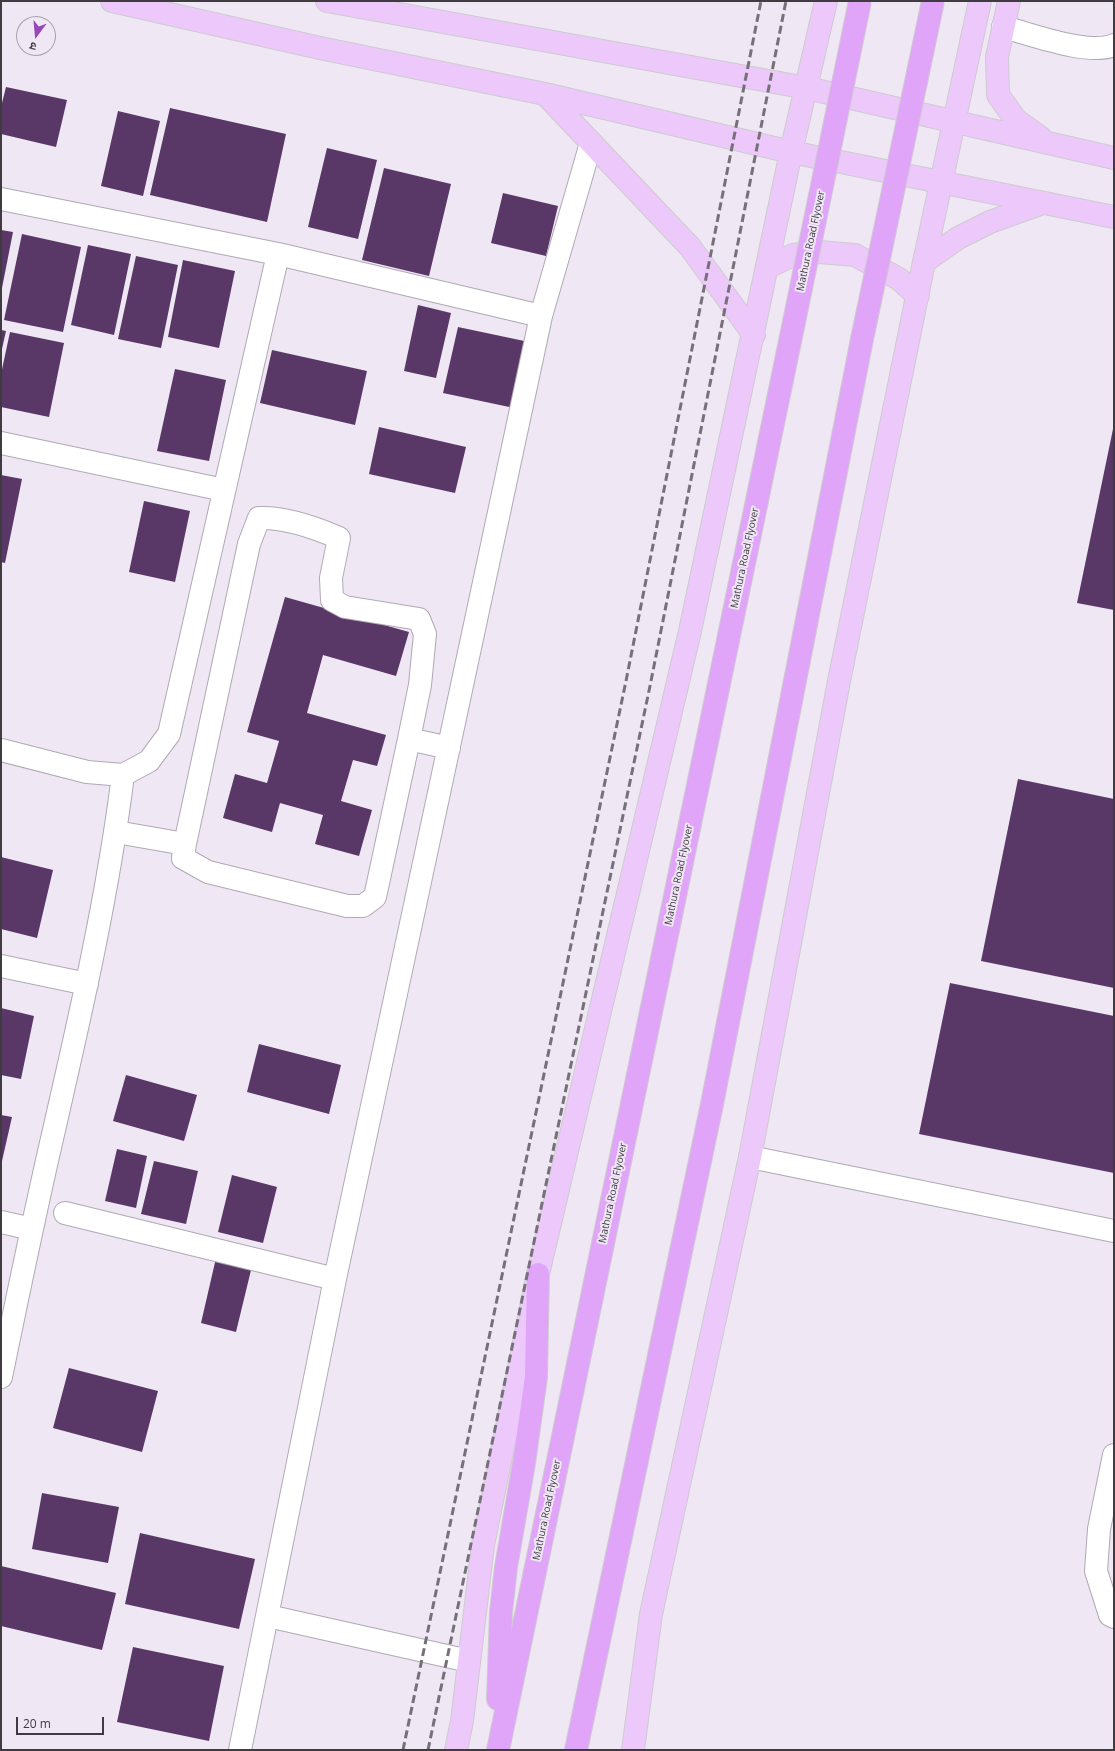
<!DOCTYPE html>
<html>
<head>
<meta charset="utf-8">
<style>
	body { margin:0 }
	#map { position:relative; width:1115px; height:1751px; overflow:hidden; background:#f0e7f5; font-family:"Open Sans","Noto Sans Devanagari",sans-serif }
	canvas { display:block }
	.frame { position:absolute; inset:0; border:2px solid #3f3b41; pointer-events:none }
	.north { position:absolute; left:16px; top:16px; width:40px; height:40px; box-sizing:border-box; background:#f0e7f5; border:1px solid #a9a2ad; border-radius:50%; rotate:196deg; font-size:11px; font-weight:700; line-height:16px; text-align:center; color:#3f3b41 }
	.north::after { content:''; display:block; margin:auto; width:14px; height:18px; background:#9747b7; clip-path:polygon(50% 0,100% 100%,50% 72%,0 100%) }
	.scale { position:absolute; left:16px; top:1717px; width:88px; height:18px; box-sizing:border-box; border:2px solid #3f3b41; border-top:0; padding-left:5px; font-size:12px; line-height:14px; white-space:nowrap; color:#3f3b41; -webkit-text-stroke:3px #f0e7f5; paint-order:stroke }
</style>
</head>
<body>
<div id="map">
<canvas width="1115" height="1751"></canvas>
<div class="frame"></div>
<div class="north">उ</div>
<div class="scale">20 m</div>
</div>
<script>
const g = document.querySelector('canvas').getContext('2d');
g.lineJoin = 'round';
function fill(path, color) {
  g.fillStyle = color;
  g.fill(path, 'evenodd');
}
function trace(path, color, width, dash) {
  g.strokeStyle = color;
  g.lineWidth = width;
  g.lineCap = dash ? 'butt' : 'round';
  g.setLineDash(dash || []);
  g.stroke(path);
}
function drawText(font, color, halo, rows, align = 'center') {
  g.font = font + ' "Open Sans",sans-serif';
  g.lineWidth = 4;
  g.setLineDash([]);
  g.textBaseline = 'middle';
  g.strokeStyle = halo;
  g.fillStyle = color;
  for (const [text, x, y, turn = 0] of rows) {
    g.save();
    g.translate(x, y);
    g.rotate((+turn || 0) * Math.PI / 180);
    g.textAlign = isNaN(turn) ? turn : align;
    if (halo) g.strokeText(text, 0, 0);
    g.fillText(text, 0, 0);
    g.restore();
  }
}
fill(new Path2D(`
	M6,87l61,13 -11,47 -55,-13v-27z
	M170,108l116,26 -19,88 -117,-27z
	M118,111l42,10 -17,75 -42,-10z
	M327,148l50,12 -19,79 -50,-12z
	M384,168l67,16 -22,92 -67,-16z
	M503,193l55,13 -12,50 -55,-13z
	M1,230l12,2 -11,56h-1z
	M22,234l59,13 -18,85 -59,-12z
	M88,245l43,9 -17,81 -43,-10z
	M136,256l42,9 -17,83 -43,-9z
	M183,260l52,11 -16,77 -51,-11z
	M418,305l33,8 -15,65 -32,-7z
	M458,327l71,15 -15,66 -71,-15z
	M1,330l5,1 -4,18h-1z
	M10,332l54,11 -15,74 -48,-10v-33z
	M272,350l95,21 -12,54 -95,-22z
	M175,369l51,11 -17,81 -52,-10z
	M379,427l87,20 -11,46 -86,-19z
	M1113,429l1,1v180l-37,-7z
	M1,475l21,4 -17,84 -4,-1z
	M144,501l46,10 -15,71 -46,-10z
	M285,597l124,35 -13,44 -73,-21 -16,58 79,22 -9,31 -24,-6 -12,41 31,9 -13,46 -44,-12 8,-29 -43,-12 -8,29 -49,-14 12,-44 32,9 12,-42 -32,-9z
	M1018,779l96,20v189l-133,-27z
	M1,857l52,13 -16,68 -36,-9z
	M950,983l164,33v157l-195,-39z
	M1,1008l33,8 -13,63 -20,-4z
	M259,1044l82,21 -12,49 -82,-22z
	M126,1075l71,20 -13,46 -71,-20z
	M1,1115l11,2 -10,44h-1z
	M117,1149l30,7 -11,52 -31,-7z
	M154,1161l44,10 -12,53 -45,-10z
	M232,1175l45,12 -14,56 -45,-11z
	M216,1258l36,8 -16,66 -35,-9z
	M69,1368l89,23 -16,61 -89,-24z
	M42,1493l77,14 -11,56 -76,-14z
	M140,1533l115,26 -16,70 -114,-25z
	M1,1566l115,27 -14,57 -101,-24z
	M133,1647l91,19 -15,75 -92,-19z`), '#593867');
const minor = new Path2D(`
	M1003,27c28,7 85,29 111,18
	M1,199l277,55 263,62
	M1,443l223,47
	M409,739l-34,158 -12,9h-16l-139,-34 -25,-14 2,-14 64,-300 10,-26c27,-1 55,9 80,20l-8,40 1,22 13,7 74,12 6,15 -5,51 -11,54 40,9
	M1,750l86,22 36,3 26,-14 20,-27 109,-480
	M116,832l69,12
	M1,966l86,18
	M750,1157l364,74
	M65,1213l270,66
	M1,1222l31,7
	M1,1377c17,-83 34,-165 53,-247 27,-118 54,-235 69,-355
	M1114,1455l-15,74 -3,42 14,44 4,2
	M268,1616l201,45
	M240,1750l95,-471 206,-963 50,-173`);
const major = new Path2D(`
	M112,1l208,47 225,46 246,58 323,65
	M327,1l480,87 307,70
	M1009,1l-12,56 1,38 18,25 25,18
	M545,94l145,153 64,88
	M924,262l34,-24 32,-16 53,-19
	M768,267l25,-12 26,-3 36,3 44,24 19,17
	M456,1750l6,-29 21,-176 55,-271 152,-643 101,-479 35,-151
	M633,1750l18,-136 99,-457 89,-476 85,-419 56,-261`);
const highway = new Path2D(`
	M498,1699l3,-87 5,-45 18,-104 12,-86 2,-103
	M498,1750l296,-1428
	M576,1750l136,-646 150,-765`);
trace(minor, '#b1a8b5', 24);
trace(major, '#cdccce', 24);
trace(highway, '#cdccce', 24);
trace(minor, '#fff', 22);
trace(major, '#ecc8fb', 22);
trace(highway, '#e0a4f9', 22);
trace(new Path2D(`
	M403,1750l223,-1069 135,-680
	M428,1750l222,-1064 136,-685`), '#767179', 3, [8, 4]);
const highwayBridge = new Path2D(`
	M794,322l66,-321
	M862,339l71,-338`);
trace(highwayBridge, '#cdccce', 24, []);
trace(highwayBridge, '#e0a4f9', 22);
drawText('10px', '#3f3b41', '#f0e7f5', [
	["Mathura Road Flyover",811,241,-78],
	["Mathura Road Flyover",745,558,-78],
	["Mathura Road Flyover",679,875,-78],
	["Mathura Road Flyover",613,1193,-78],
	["Mathura Road Flyover",547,1510,-78]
]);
</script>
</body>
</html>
